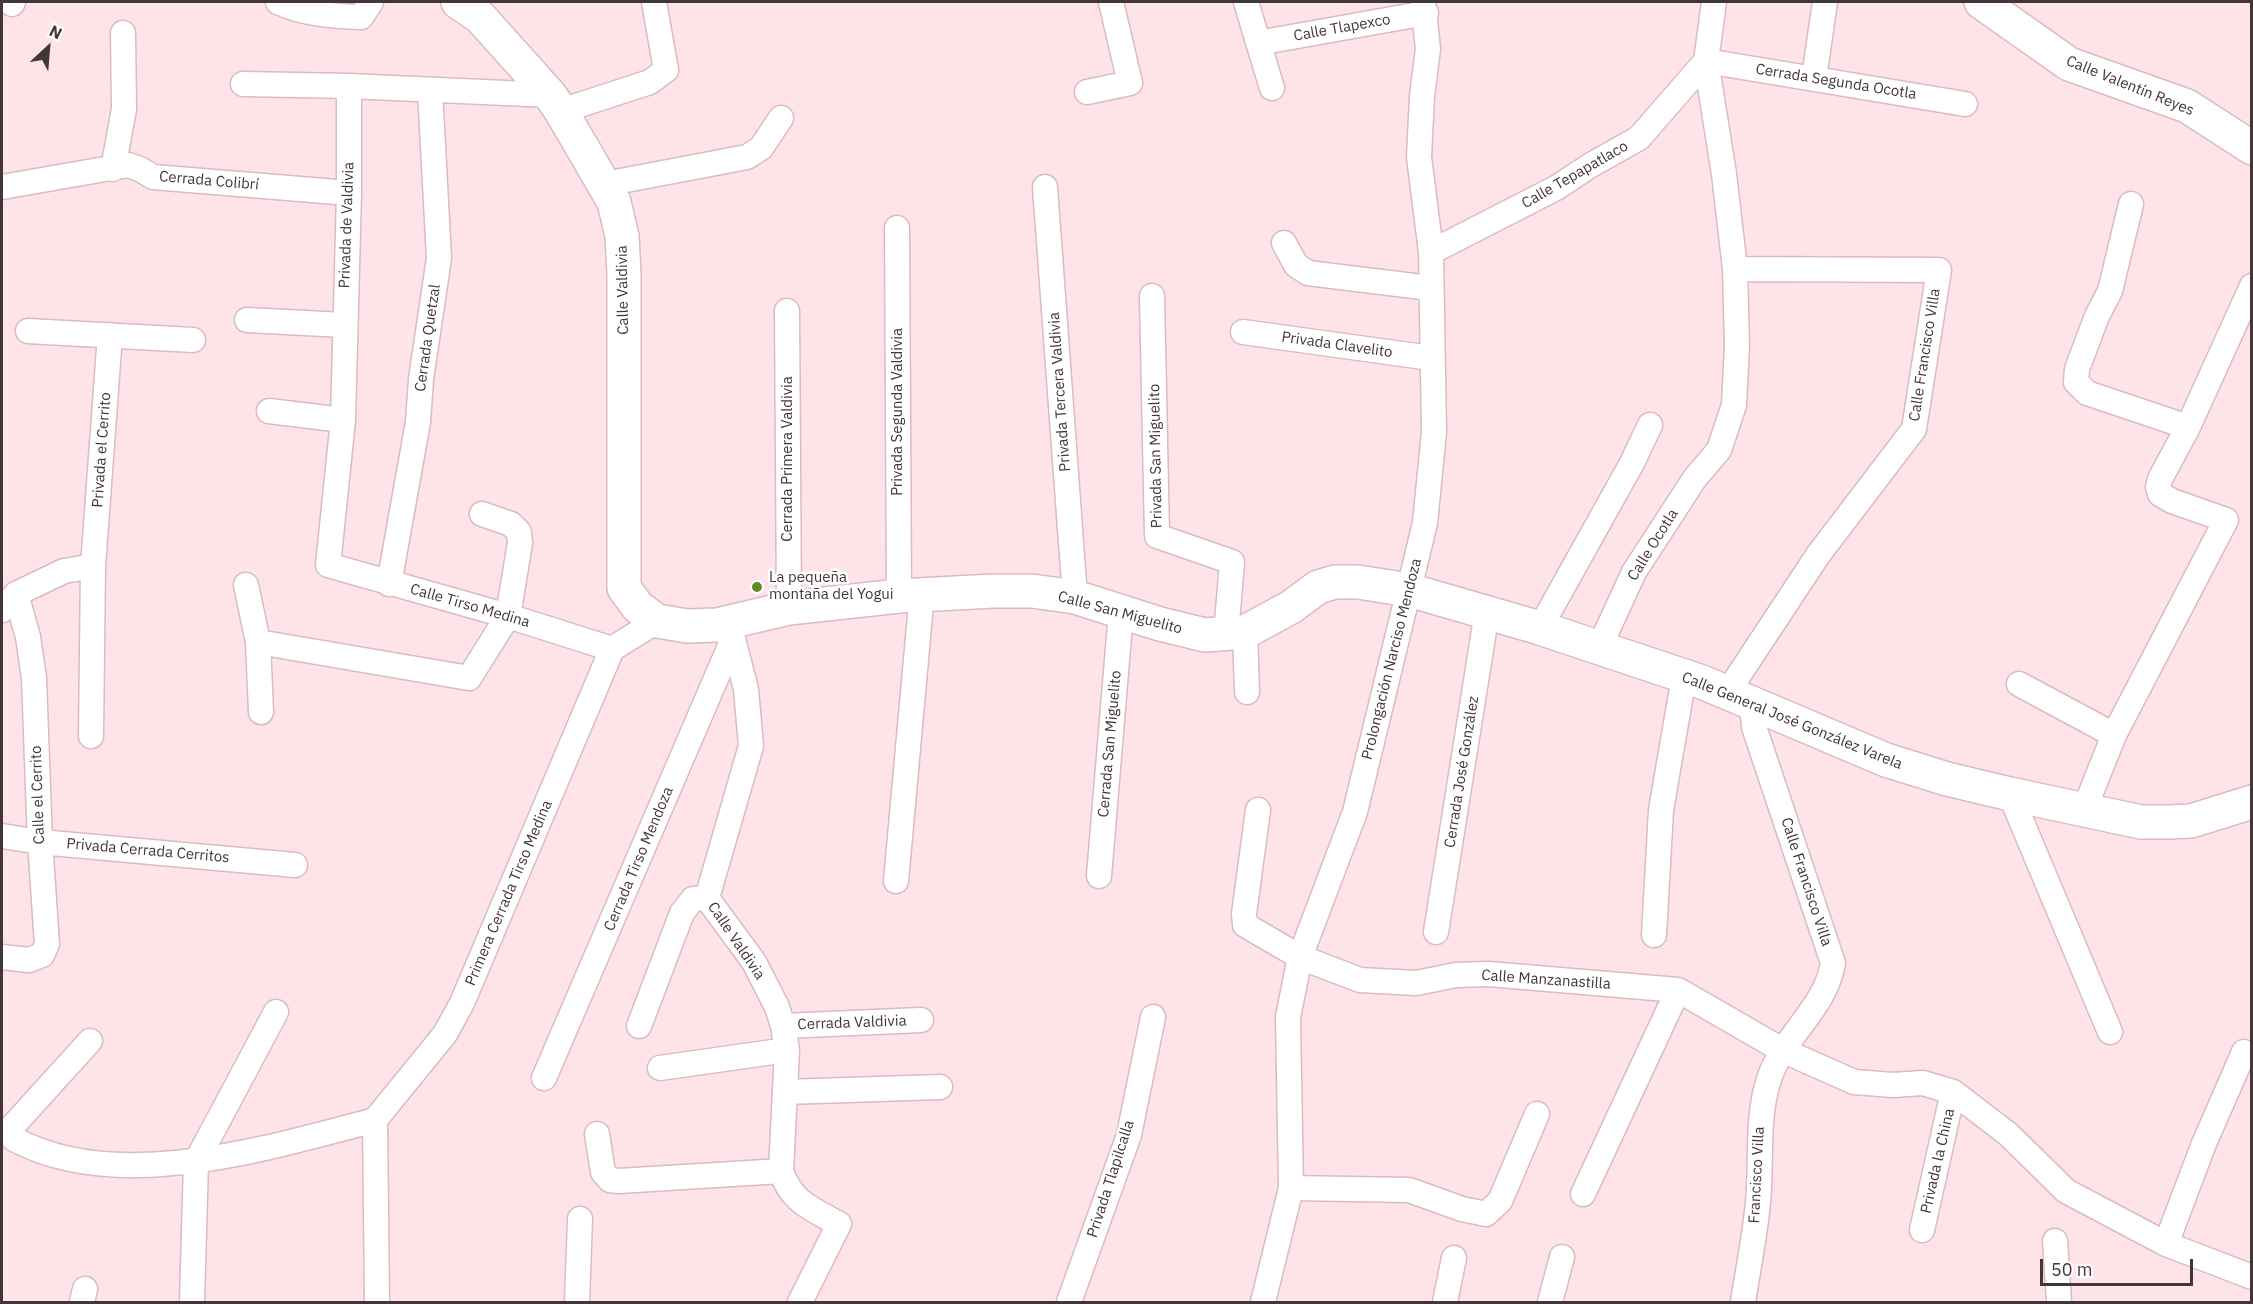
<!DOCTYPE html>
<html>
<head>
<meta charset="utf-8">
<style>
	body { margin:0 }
	#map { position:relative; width:2253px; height:1304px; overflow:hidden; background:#fee4e9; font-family:"IBM Plex Sans",sans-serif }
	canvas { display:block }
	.frame { position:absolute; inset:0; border:3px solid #433638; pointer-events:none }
	.north { position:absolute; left:18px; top:18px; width:60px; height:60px; -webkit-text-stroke:4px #fff; paint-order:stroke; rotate:26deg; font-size:16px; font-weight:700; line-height:24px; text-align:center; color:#433638 }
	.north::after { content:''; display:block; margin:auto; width:21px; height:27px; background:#433638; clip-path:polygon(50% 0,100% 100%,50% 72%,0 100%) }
	.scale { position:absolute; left:2040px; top:1259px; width:153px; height:27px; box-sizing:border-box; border:3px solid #433638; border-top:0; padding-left:8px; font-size:18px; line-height:21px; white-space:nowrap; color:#433638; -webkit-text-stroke:4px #fff; paint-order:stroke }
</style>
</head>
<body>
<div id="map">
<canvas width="2253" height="1304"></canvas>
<div class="frame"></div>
<div class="north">N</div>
<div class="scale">50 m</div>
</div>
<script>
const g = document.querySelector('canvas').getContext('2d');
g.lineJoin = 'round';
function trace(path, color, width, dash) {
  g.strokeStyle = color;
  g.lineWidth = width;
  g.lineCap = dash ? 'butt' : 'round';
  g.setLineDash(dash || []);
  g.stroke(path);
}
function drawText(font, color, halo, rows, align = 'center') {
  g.font = font + ' "IBM Plex Sans",sans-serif';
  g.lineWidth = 5;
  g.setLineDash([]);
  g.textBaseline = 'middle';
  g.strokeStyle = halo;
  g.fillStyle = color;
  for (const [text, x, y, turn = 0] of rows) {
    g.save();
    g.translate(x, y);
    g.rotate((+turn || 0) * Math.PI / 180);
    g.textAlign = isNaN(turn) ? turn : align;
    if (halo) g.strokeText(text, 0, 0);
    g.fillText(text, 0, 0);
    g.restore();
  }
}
const street = new Path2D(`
	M278,2c26,12 54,14 83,15l10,-15
	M1246,2l26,86
	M12,4l1,-2
	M1258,43l168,-30
	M1814,78l11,-76
	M243,84l106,2 201,9
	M349,86v107l-6,227 -15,145 180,51 104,33
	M1087,92l43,-9 -19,-81
	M561,111l89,-29 16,-12 -12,-68
	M113,169l11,-60 -1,-76
	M605,184l142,-27 14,-9 20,-30
	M2,187l126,-22 12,4 13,8 196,16
	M1045,187l30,410
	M2131,204l-21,87 -13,25 -20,53 -1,13 11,11 101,34
	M897,228l2,368
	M1284,243l12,22 12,8 122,15
	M1431,252l125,-64 35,-23 48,-27 67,-77 8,-59
	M1152,296l5,240 75,26 -6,73
	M787,311l2,297
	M247,320l97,5
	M28,331l165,9
	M1243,332l188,26
	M269,411l74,9
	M389,584l29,-162 3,-43 18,-121 -9,-168
	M246,585l12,57 3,70
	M2,610l14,-16 48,-23 29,-5
	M717,625l16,14 13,50 5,57 -44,152 47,64 23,45 6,19 4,24 -6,121c11,32 30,37 58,53l-39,78
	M1540,628l92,-165 18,-38
	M1245,632l2,60
	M258,642l211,36 39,-62 12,-73 -1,-11 -8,-8 -29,-10
	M1599,648l35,-76 61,-94 24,-28 15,-45 3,-59 -2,-77 -11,-95 -18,-113 259,43
	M612,649l45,-28
	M2019,684l95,51
	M1727,693l91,-138 96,-126 25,-159 -204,-1
	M91,736l2,-170 17,-231
	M2010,794l100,238
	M1258,810l-14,104 1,11 55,32 60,23 56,3 40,-8 33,-1 189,16 104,60 72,32 39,3 30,-2 30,9 55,42 58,57 100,53 86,33
	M2084,810l30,-75 112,-215 -54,-19 -12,-7 -2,-7 2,-8 28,-52 64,-141
	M2,836l38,6 255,23
	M1099,876l22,-264
	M896,881l26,-288
	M1436,932l51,-320
	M1654,935l7,-125 23,-133
	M2,957l27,3 13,-5 5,-11 -7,-102 -6,-164 -6,-41 -12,-43
	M639,1026l43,-113 11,-14 14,-1
	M783,1026l138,-6
	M90,1041l-79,87 3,11c103,56 254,9 361,-19
	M660,1068l127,-18
	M544,1078l189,-439
	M785,1092l155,-5
	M375,1120l70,-86 17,-31 150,-354
	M375,1120l2,182
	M597,1134l6,38 7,8 9,1 162,-10
	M1291,1188l118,2 53,19 24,5 14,-13 37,-87
	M1583,1194l95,-204
	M1922,1230l31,-138
	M2055,1241l4,61
	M2166,1244l37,-98 41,-94
	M82,1302l3,-13
	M192,1302l4,-140 80,-150
	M577,1302l3,-83
	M1069,1302l60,-167 24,-118
	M1263,1302l28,-114 -3,-171 12,-60 55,-145 70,-289 9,-91 -3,-180 -12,-95 3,-61 6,-47 -5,-47
	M1445,1302l9,-44
	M1550,1302l12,-45
	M1743,1302c5,-33 12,-66 15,-100 4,-41 -2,-83 11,-123 14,-43 57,-71 64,-116l-79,-236 -2,-24`);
const secondary = new Path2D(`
	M458,2l22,15 70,78 11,16 53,91 8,34 2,39v313l14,19 19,14 30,5 30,-1 72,-17 110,-12 95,-5h38l43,6 85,27 45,11 40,-3 46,-25 27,-20 17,-5h23l51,8 131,38 162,54 184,78 61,19 63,15 131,28h26l24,-1 61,-19
	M1981,2l88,62 118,42 65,42`);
trace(street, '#dabbc1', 27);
trace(secondary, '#dabbc1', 36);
trace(street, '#fff', 24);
trace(secondary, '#fff', 33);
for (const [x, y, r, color] of [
	[757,587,6,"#5c8e25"]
]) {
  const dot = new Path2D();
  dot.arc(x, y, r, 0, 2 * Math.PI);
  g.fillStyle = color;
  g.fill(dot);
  trace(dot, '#fff', 2);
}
drawText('15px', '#433638', '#fff', [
	["Calle Tlapexco",1342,28,-10],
	["Cerrada Segunda Ocotla",1836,82,9],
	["Calle Valentín Reyes",2130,86,22],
	["Calle Tepapatlaco",1575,175,-30],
	["Cerrada Colibrí",209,181,5],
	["Privada de Valdivia",347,225,-88],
	["Calle Valdivia",623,290,-91],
	["Cerrada Quetzal",428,338,-82],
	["Privada Clavelito",1337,345,8],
	["Calle Francisco Villa",1925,355,-81],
	["Privada Tercera Valdivia",1060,392,-94],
	["Privada Segunda Valdivia",898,412,-90],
	["Privada el Cerrito",102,450,-86],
	["Privada San Miguelito",1156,456,-91],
	["Cerrada Primera Valdivia",788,459,-90],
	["Calle Ocotla",1653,545,-58],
	["Calle Tirso Medina",470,606,16],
	["Calle San Miguelito",1120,613,15],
	["Prolongación Narciso Mendoza",1392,659,-76],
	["Calle General José González Varela",1792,721,22],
	["Cerrada San Miguelito",1110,744,-85],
	["Cerrada José González",1462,772,-81],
	["Calle el Cerrito",38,795,-92],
	["Privada Cerrada Cerritos",148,851,5],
	["Cerrada Tirso Mendoza",639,859,-67],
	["Calle Francisco Villa",1806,882,72],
	["Primera Cerrada Tirso Medina",509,893,-67],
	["Calle Valdivia",736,941,56],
	["Calle Manzanastilla",1546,980,4],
	["Cerrada Valdivia",852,1023,-2],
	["Privada la China",1938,1161,-77],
	["Francisco Villa",1757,1175,-87],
	["Privada Tlapilcalla",1111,1179,-72]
]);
drawText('15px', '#433638', '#fff', [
	["La pequeña",769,578],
	["montaña del Yogui",769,595]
], 'left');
</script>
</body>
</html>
